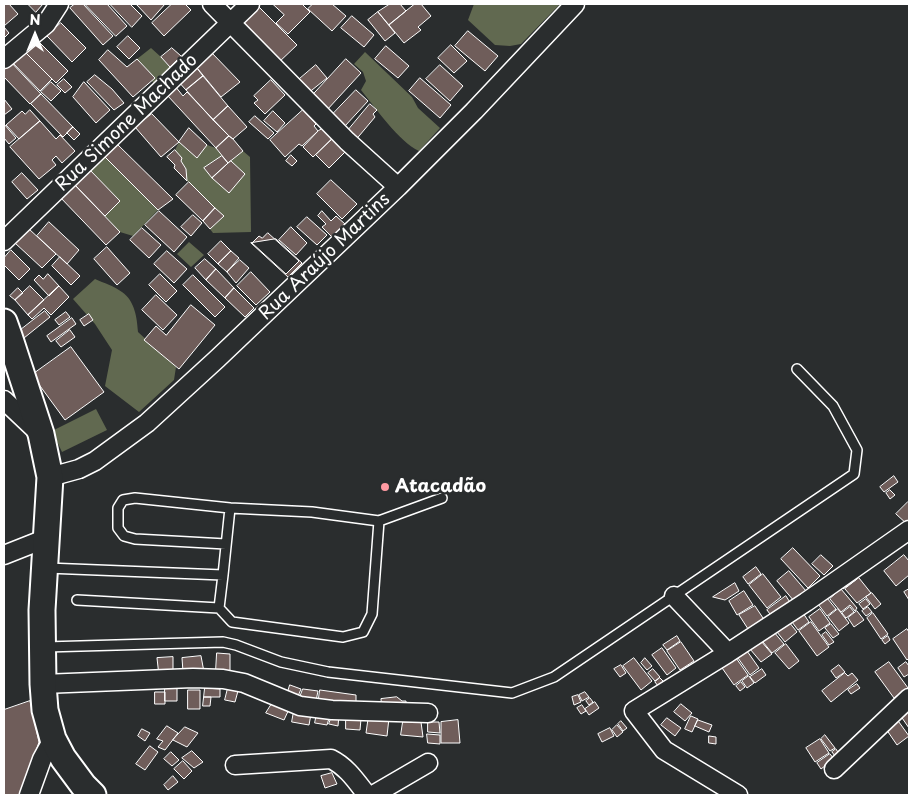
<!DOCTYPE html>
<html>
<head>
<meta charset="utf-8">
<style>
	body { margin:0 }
	#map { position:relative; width:913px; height:799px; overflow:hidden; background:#2a2d2e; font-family:"Playpen Sans",sans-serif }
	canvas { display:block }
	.frame { position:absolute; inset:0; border:5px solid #fff; pointer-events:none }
	.north { position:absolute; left:10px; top:10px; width:50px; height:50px; -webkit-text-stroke:4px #2a2d2e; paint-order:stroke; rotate:0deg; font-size:14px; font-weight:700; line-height:20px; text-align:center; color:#fff }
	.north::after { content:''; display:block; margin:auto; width:18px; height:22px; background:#fff; clip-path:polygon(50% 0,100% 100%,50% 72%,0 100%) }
</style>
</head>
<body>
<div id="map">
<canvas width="913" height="799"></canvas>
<div class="frame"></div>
<div class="north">N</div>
</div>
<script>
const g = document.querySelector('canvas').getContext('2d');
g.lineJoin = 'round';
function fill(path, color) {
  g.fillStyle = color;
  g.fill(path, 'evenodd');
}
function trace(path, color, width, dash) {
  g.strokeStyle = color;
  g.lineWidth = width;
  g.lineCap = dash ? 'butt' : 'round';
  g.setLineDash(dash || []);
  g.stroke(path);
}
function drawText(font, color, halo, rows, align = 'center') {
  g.font = font + ' "Playpen Sans",sans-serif';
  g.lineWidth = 5;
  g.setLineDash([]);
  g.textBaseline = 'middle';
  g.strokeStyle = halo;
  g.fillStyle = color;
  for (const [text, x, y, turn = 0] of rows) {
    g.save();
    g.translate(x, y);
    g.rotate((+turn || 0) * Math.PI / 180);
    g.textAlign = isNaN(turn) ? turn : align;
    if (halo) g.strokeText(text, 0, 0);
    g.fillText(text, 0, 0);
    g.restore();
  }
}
fill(new Path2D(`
	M474,4h86l-39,40 -11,2 -15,-1 -27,-25z
	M151,48l10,9 11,13 -15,18 -5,-7 3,-3 -18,-19z
	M365,52l47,45 6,11 22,20 -21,23c-20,-9 -44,-44 -58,-61l5,-9 -3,-9 -9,-8z
	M179,142l18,16 10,-13 9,3 6,8 -18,12 8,10 17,14 16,-18 -14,-13 12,-10 7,6 1,75 -38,1 -3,-4 13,-12 -36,-36 -1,-12 -5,-8v-3l-6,-8z
	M103,155l55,55 -25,26 -13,-4 -15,-16 15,-15 -32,-33z
	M189,242l15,13 -13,12 -14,-13z
	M95,279c9,4 19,7 27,13 13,9 15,26 16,40l38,35 -2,13 -35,32 -34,-26 7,-36 -17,-26 -22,-25z
	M96,409l11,21 -45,22 -10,-21z`), '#616950');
const building = new Path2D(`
	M4,4h5l9,10 -14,12z
	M28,4h15l-7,8z
	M75,4h8l30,32 -10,9 -33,-37z
	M85,4h22l20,22 -11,10z
	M110,4h20l12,12 -10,11z
	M138,4h27l-14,16 -14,-15z
	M172,4h13l6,6 -27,26 -12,-13z
	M256,4l41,41 -20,19 -41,-42z
	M273,4h29l8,8 -22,22 -12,-11 8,-8z
	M313,4h19l14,12 -14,15 -24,-22z
	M390,4h10l6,7 -17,14 -11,-13z
	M415,4h6l10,12 -13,11 3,3 -17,13 -15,-18z
	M378,12l17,21 -10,8 -17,-21z
	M352,16l22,19 -10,12 -23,-19z
	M61,23l25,25 -14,14 -25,-26z
	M4,27l5,6 -5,5z
	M468,31l30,25 -13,15 -30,-25z
	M128,36l12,12 -11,11 -12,-12z
	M37,40l31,31 -12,12 -31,-31z
	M451,45l16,16 -13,12 -16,-15z
	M386,46l23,20 -11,12 -23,-19z
	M172,48l9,8 -11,11 -9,-10z
	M22,49l30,30 -12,12 -30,-31z
	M108,50l19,17 10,-8 18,19 -22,19 -34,-37z
	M210,51l30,31 -19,15 -28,-34z
	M346,59l15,14 -35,38 -15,-14z
	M9,60l32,34 -11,10 -26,-27v-12z
	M193,63l10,13 -17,14 -10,-11z
	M316,65l11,13 -20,16 -11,-12z
	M440,65l23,21 -13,15 -24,-22z
	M95,75l17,14 12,14 -10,7 -27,-28z
	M203,76l25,30 -15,14 -27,-30z
	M420,78l31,27 -11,13 -31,-27z
	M64,79l8,8 -7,6 -8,-8z
	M271,80l14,15 -20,19 -11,-11 4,-3 -4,-4z
	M51,82l10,9 -10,10 -10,-9z
	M84,82l26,28 -14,13 -23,-26z
	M175,86l8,10 4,-4 42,44 -13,12 -49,-53z
	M356,90l12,11 -23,25 -12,-12z
	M41,94l32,33 -10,10 -32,-33z
	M4,99l8,10 -8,6z
	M370,104l7,6 -4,4 2,3 -21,25 -9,-8z
	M228,106l19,21 -14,12 -4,-3 -16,-16z
	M30,110l10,11 -21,18 -13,-14 16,-14 3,3z
	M303,110l13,14 -2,2 4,5 -16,15 -3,-2 -14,13 -15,-17z
	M273,111l12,12 -8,9 -13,-11z
	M152,114l27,28 -18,15 -26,-30z
	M255,116l19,17 -6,6 -19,-17z
	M40,121l16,18 4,-4 15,16 -13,12 -6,-7 -4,4 4,5 -17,14 -29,-32z
	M4,124l12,14 -7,6 -5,-6z
	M73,127l7,7 -6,6 -7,-7z
	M189,128l18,17 -10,13 -18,-16z
	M322,129l10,10 -19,18 -10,-10 15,-16z
	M229,136l4,3 10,12 -15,12 -12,-15z
	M332,139l13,13 -16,16 -13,-13z
	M116,143l57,56 -15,11 -55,-55z
	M175,150l7,8 -1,3 5,8 1,12 -13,-13 1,-3 -8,-8z
	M291,155l6,6 -5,5 -6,-5z
	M222,156l6,7 -16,15 -8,-10z
	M231,161l14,13 -16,19 -17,-15z
	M88,168l32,33 -15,15 -33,-34z
	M22,173l16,17 -11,9 -15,-17z
	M331,180l26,24 -15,15 -25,-25z
	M72,182l48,50 -14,13 -48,-50z
	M189,182l26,26 -12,13 -27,-26z
	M215,208l9,8 -14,13 -7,-8z
	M159,211l28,26 -13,15 -29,-27z
	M322,211l9,10 5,-5 9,8 -13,13 -10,-10 4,-3 -8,-8z
	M193,215l9,8 -11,13 -10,-9z
	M307,217l20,18 -10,10 -20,-18z
	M49,222l30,28 -12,14 -30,-28z
	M291,227l16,16 -11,12 -17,-15z
	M142,228l19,17 -12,13 -19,-18z
	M29,229l27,25 -14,14 -27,-25z
	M268,233l31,28 -13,13 -34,-31 7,-7 3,2z
	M276,239l26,24 -14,14 -37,-34z
	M221,241l10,10 -13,13 -10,-10z
	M107,247l23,26 -13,12 -23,-26z
	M11,250l19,19 -11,11 -15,-15v-7z
	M167,251l20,18 -13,14 -20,-19z
	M231,251l8,7 -12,14 -9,-8z
	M60,257l20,19 -9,9 -19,-19z
	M205,259l11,10 -10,11 -11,-12z
	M240,260l9,8 -13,15 -9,-11z
	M216,269l18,19 -9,10 -19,-18z
	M251,272l19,20 -14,13 -19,-19z
	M48,274l11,12 -10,10 -15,-16 5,-5 4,4z
	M160,274l17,17 -11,11 -17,-17z
	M193,275l32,32 -10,10 -32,-32z
	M30,286l14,14 -16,15 -13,-15z
	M59,286l10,11 -18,18 -7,-7 -12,11 -4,-4z
	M18,288l5,5 -8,7 -5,-4z
	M234,288l20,20 -9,9 -20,-19z
	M156,295l21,20 -14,15 -21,-20z
	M191,305l24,20 -36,44 -35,-29 12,-14 10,9z
	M45,311l5,6 -26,21 -6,-6z
	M66,312l4,5 -11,8 -4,-5z
	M89,314l4,6 -9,6 -4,-6z
	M72,318l4,6 -25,18 -4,-6z
	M70,330l5,7 -14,10 -5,-6z
	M71,347l33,45 -39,28 -33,-45z
	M894,476l4,6 -14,10 -4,-5z
	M890,490l5,5 -5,4 -4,-6z
	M908,502l1,1v21l-1,1 -12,-11z
	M793,548l27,28 -12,12 -27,-29z
	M821,555l12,11 -9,9 -12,-11z
	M904,555l5,6v14l-13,11 -12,-15z
	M756,567l5,7 -13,10 -5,-7z
	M789,571l17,20 -12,10 -17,-20z
	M763,574l18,23 -14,11 -18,-23z
	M854,574l3,5 -14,10 -3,-5z
	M859,578l12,15 -14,10 -12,-14z
	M735,583l4,8 -14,9 -12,-3z
	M841,589l16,19 -2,3 -5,-6 -9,7 -11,-13z
	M909,589v11l-5,-8z
	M744,591l9,14 -16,10 -8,-14z
	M872,593l9,11 -6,5 -9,-12z
	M786,596l5,8 -18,14 -6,-8z
	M827,598l9,11 -9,7 -9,-12z
	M866,599l4,5 -7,5 -4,-5z
	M755,606l10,15 -15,11 -11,-17z
	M850,607l4,5 -8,6 -4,-5z
	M868,607l4,5 -6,4 -4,-5z
	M820,609l10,14 -11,8 -10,-14z
	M838,609l11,14 -10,8 -11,-14z
	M857,611l7,9 -10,7 -6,-9z
	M803,613l6,9 -11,8 -6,-8z
	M873,613l15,21 -7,5 -14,-21z
	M789,622l8,10 -12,10 -8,-10z
	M811,622l18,25 -12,9 -18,-25z
	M831,624l8,10 -6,4 -8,-10z
	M907,629l2,3v26l-2,2 -14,-21z
	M774,632l10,12 -12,9 -9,-11z
	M826,632l8,10 -5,3 -7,-10z
	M677,636l3,5 -13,9 -4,-5z
	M888,636l2,4 -5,4 -3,-4z
	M761,641l11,13 -11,8 -11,-13z
	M681,642l13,19 -14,9 -13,-19z
	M786,644l13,17 -10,8 -14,-16z
	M662,648l14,20 -9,7 -15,-20z
	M747,651l12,17 -9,7 -12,-17z
	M217,653l13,1v18l-14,-1z
	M734,655l14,20 -14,10 -14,-20z
	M201,656l3,16h-21l-1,-14z
	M173,657v18l-14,1 -2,-18z
	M634,658l18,23 -11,9 -18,-24z
	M645,658l7,8 -5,4 -6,-7z
	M889,662l19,26 -14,10 -19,-26z
	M906,662l3,4v8l-5,3 -6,-9z
	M621,665l5,8 -6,4 -6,-8z
	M839,665l6,7 -9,6 -5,-7z
	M653,669l7,8 -5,4 -7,-8z
	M762,669l4,6 -11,8 -5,-6z
	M845,673l3,3 4,-3 6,7 -27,22 -9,-11z
	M749,676l5,7 -7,5 -5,-7z
	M660,678l3,3 -5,5 -3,-4z
	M741,682l4,5 -5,4 -4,-5z
	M857,684l3,4 -9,6 -3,-4z
	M290,685l11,4 -5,12 -9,-6z
	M165,688h12v13h-12z
	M205,688l15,1v8h-16z
	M228,688l10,3 -3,11 -10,-2z
	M303,689l15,2 -3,15 -16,-6z
	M188,690h12v19h-12z
	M320,690l36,5v13l-38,-3z
	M155,692h10v12h-10z
	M585,692l4,5 -7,4 -3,-6z
	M578,695l3,7 -7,3 -2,-8z
	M204,697h7l-1,9h-7z
	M397,697l5,4h4v7l-24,3 -1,-12z
	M590,698l3,4 -4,3 -3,-4z
	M30,701l9,41 -18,53h-17v-85z
	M273,702l17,5 -6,13 -18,-7z
	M595,702l4,6 -10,7 -4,-6z
	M681,704l11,9 -7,8 -11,-9z
	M582,705l4,6 -5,3 -4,-6z
	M909,705v23l-11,-16z
	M294,711l17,3 -2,11 -17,-3z
	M317,713l13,2 -3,10 -12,-2z
	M333,713l6,2 -1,11 -9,-2z
	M691,716l7,3 -6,13 -7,-3z
	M346,717l15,2 -1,11 -14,-1z
	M389,718l-2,18 -21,-3 2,-14z
	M667,718l14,10 -6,8 -14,-11z
	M896,718l13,18 -12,9 -13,-19z
	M458,720l2,23h-19v-21z
	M698,720l14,5 -3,7 -14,-6z
	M621,721l6,7 -4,3 -5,-7z
	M403,722h18l2,15 -22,-2z
	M428,722h11l1,11 -12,-1z
	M617,725l6,7 -6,5 -5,-7z
	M167,726l11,7 -13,17 -7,-3 5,-6 -6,-2z
	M185,727l13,6 -11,14 -14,-7z
	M610,728l4,8 -12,6 -4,-8z
	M142,729l8,4 -5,8 -7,-5z
	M427,734l13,1v9l-12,-1z
	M825,735l10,13 -5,3 -9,-12z
	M709,736l7,1v7l-7,-1z
	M820,739l9,14 -14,9 -9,-14z
	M150,746l8,6 -13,18 -9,-6z
	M836,749l3,5 -4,2 -3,-4z
	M192,751l11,11 -9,6 -12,-10z
	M171,752l8,8 -7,6 -8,-7z
	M830,754l4,5 -13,10 -4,-6z
	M183,761l9,10 -8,8 -10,-10z
	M332,773l5,11 -12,4 -4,-12z
	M173,776l5,6 -10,8 -4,-5z`);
fill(building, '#6f5d5a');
trace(building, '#fff', 1);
const lane = new Path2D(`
	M379,521l63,-23
	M226,544l-91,-5 -11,-3 -6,-8v-20l5,-8 12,-2 95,10
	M47,568l176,7 -4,33 13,14 111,15 20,-5 9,-18 7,-93 -67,-9 -82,-4 -7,67
	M77,600l142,8
	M45,647l178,-5 13,3 45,17 47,10 184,21 42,-16 300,-203 3,-24 -24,-44 -36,-37`);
const street = new Path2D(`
	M212,4l135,137 51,46
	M4,59l42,-35 13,-20
	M4,241l246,-237
	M4,400l36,34
	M50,477l29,-8 16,-8 52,-38 70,-64 181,-172 76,-76 101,-107
	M4,555l43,-17
	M674,596l54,57 78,-51 103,-72
	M728,653l-94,58 30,39 74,45
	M43,684l150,-6 30,1 21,4 56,23 32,4 96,3
	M235,765l96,-6c16,8 25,22 36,36
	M834,769l75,-71
	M29,795l13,-36 11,-20
	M373,795l55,-32`);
const secondary = new Path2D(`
	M4,322l5,14 32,98 9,43 -8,133 1,74 2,26 8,29 10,19 20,27 10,10`);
trace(lane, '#fff', 12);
trace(street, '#fff', 21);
trace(secondary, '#fff', 29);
trace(lane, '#2a2d2e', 9);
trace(street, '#2a2d2e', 18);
trace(secondary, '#2a2d2e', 25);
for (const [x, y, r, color] of [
	[385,487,5,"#ff9aa2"]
]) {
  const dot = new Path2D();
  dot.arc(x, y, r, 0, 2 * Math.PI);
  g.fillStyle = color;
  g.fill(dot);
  trace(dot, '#2a2d2e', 2);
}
drawText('18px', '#fff', '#2a2d2e', [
	["Rua Simone Machado",127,123,-44],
	["Rua Araújo Martins",325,257,-44]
]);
drawText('bold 18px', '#fff', '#2a2d2e', [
	["Atacadão",395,487]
], 'left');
</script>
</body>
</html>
